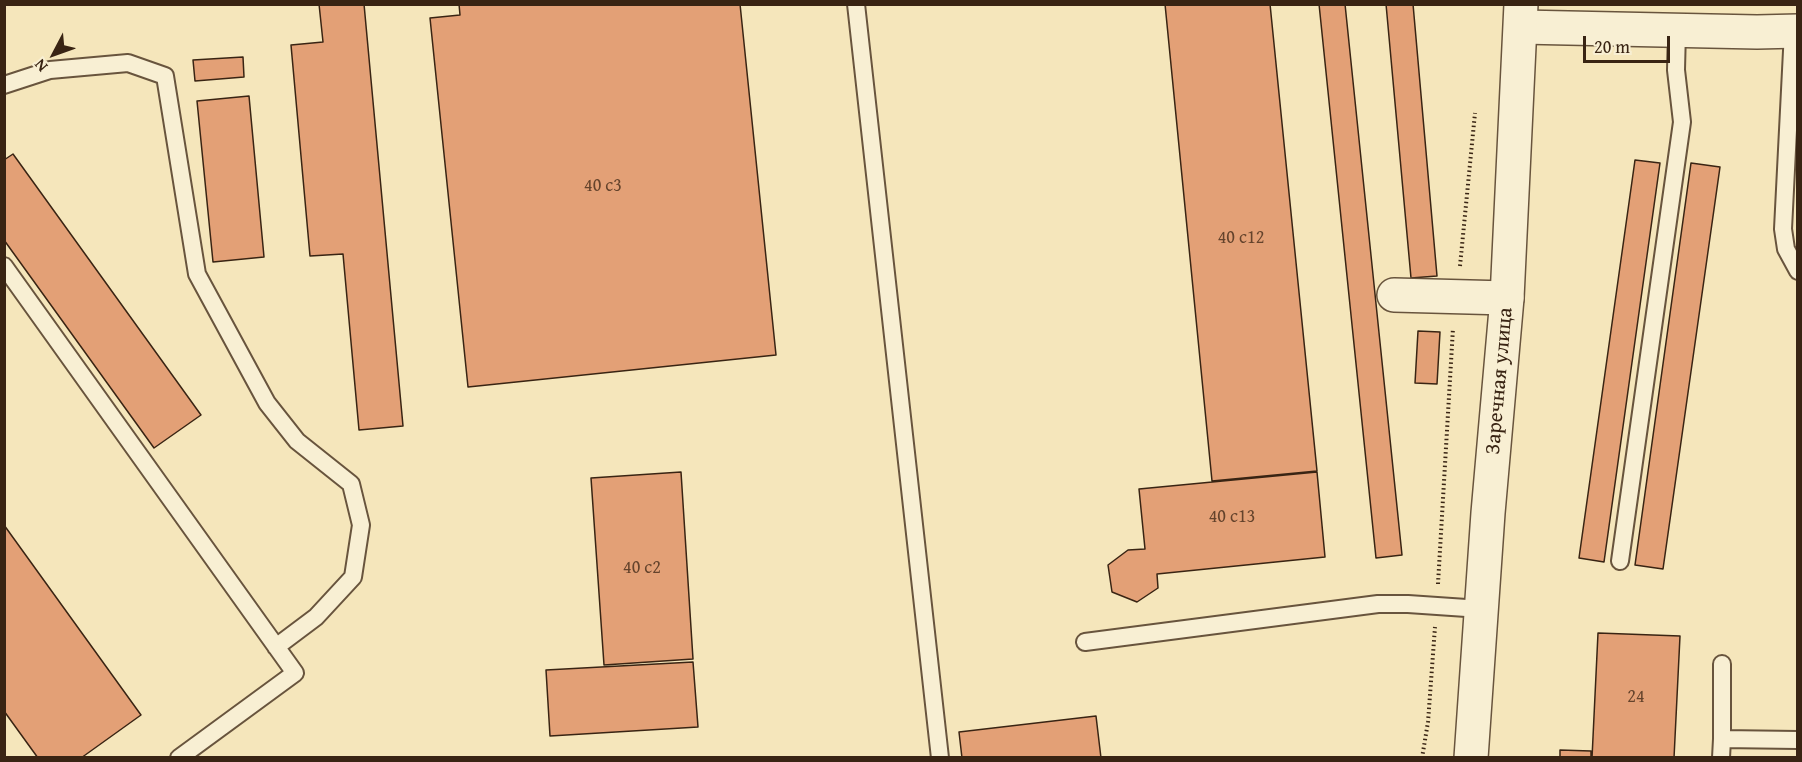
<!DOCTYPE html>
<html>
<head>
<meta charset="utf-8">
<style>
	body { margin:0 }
	#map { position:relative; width:1802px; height:762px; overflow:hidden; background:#f5e6bb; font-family:"Gentium Book Plus",serif }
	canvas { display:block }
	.frame { position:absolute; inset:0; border:6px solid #392413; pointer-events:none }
	.north { position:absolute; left:24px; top:24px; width:60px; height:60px; -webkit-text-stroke:4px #f8efd3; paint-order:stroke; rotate:229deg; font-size:16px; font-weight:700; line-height:24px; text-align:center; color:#392413 }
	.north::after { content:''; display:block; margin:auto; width:21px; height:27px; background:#392413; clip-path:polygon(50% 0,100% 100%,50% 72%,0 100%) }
	.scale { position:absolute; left:1583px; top:36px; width:87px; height:27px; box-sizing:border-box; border:3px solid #392413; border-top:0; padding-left:8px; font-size:18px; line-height:21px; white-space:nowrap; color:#392413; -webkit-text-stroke:4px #f8efd3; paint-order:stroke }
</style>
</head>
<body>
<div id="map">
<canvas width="1802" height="762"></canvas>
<div class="frame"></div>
<div class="north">N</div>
<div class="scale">20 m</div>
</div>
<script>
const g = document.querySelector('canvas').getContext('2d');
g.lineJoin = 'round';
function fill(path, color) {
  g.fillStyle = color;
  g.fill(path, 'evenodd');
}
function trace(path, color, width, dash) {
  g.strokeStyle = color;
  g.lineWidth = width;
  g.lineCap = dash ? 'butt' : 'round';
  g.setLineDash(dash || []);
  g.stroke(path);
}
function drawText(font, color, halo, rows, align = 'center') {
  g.font = font + ' "Gentium Book Plus",serif';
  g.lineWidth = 5;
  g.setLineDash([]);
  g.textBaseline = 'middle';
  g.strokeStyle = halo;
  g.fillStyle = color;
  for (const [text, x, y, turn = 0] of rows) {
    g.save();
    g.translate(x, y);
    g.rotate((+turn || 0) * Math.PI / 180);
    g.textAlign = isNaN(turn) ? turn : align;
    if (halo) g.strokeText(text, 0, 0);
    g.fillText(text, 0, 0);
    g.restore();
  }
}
const building = new Path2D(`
	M319,4h45l39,422 -44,4 -16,-176 -33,2 -19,-211 32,-3z
	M459,4h281l36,351 -308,32 -38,-369 30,-3z
	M1165,4h105l47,467 -105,10z
	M1319,4h26l57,551 -26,3z
	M1386,4h27l24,272 -26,2z
	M243,57l1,20 -49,4 -2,-21z
	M249,96l15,161 -51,5 -16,-161z
	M13,154l188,261 -47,33 -150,-208v-80z
	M1635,160l25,3 -56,399 -25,-4z
	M1691,163l29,4 -57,402 -28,-4z
	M1418,331l22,1 -3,52 -22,-1z
	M681,472l12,187 -89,6 -13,-187z
	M1317,472l8,85 -168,17 1,14 -21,14 -25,-10 -4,-27 20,-15 17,-1 -6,-60z
	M4,525l137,190 -60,43h-43l-34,-47z
	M1598,633l82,3 -6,122h-82z
	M693,662l5,65 -148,9 -4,-66z
	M1096,716l5,42h-139l-3,-26z
	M1560,750l31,1v7h-31z`);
fill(building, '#e3a076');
trace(building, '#392413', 1.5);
const service = new Path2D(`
	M856,4l84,754
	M1793,31l-10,198 3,20 12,22
	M4,85l46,-15 78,-7 37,13 32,198 70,129 30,38 54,43 10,41 -8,52 -37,40 -40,30
	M4,266l291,407 -116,85
	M1620,561l62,-439 -6,-52 1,-40
	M1085,642l293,-38h30l73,5
	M1722,664v75l76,1
	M1721,758l1,-19`);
const minor = new Path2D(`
	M1521,27l236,5 41,-1
	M1394,295l113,3`);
const tertiary = new Path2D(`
	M1471,758l17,-245 19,-215 14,-294`);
trace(service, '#68543d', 20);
trace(minor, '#68543d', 36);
trace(tertiary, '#68543d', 36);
trace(new Path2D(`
	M1460,266l15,-153
	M1438,584l15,-256
	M1422,758l6,-36 7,-95`), '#392413', 4, [1.5, 3]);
trace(service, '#f8efd3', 16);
trace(minor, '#f8efd3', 33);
trace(tertiary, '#f8efd3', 33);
drawText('18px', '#64432c', null, [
	["40 с3",603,186],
	["40 с12",1241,238],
	["40 с13",1232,517],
	["40 с2",642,568],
	["24",1636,697]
]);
drawText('21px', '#392413', '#f8efd3', [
	["Заречная улица",1500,381,-85]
]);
</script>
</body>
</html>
